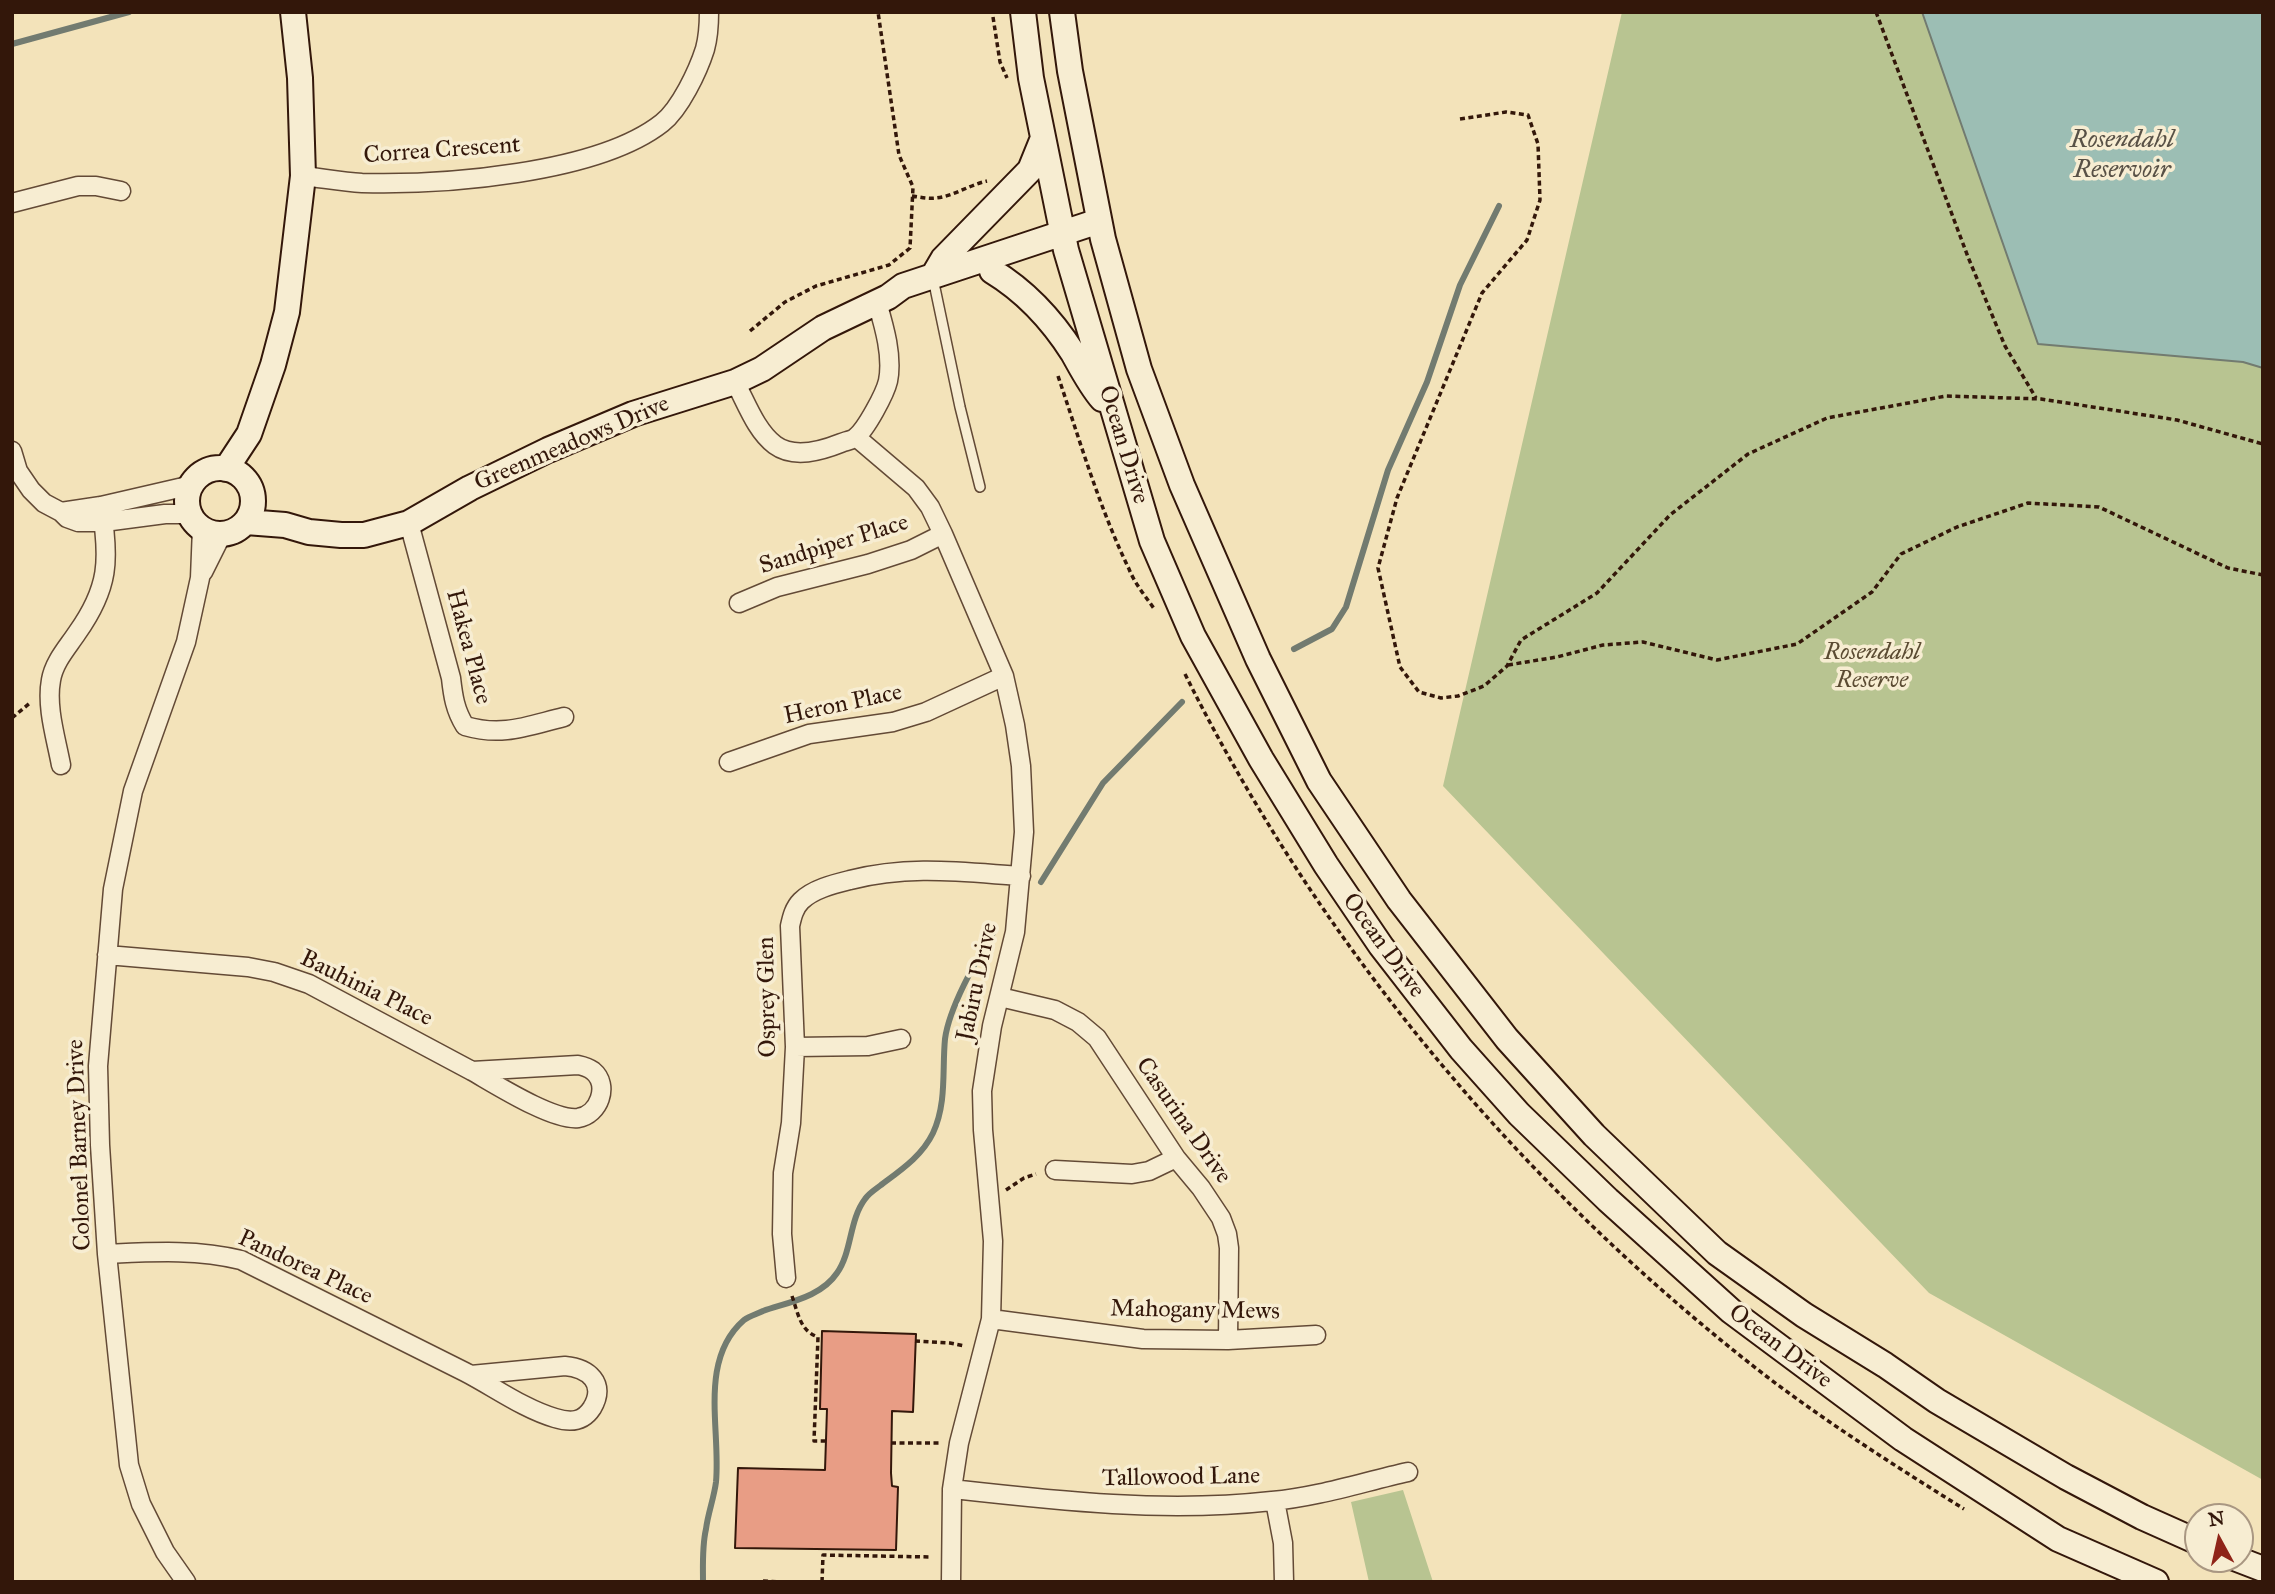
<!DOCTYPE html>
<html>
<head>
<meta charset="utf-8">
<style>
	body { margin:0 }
	#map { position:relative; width:2275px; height:1594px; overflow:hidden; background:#f3e3ba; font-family:"IM FELL Great Primer",serif }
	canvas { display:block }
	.frame { position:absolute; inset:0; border:14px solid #33170a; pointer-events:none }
	.north { position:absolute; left:2184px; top:1503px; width:70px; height:70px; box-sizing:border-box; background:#f7edd2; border:2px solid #a99782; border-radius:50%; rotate:352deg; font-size:19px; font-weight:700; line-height:28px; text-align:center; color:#33170a }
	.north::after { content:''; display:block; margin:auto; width:24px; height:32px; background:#8f2418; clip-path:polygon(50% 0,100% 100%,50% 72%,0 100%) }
</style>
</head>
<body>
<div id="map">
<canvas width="2275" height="1594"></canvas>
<div class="frame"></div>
<div class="north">N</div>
</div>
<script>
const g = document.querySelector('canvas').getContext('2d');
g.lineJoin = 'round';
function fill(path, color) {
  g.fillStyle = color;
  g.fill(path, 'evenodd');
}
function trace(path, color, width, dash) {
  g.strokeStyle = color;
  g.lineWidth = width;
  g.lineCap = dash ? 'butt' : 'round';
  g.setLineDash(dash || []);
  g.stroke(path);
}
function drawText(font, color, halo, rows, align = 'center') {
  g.font = font + ' "IM FELL Great Primer",serif';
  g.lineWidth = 7;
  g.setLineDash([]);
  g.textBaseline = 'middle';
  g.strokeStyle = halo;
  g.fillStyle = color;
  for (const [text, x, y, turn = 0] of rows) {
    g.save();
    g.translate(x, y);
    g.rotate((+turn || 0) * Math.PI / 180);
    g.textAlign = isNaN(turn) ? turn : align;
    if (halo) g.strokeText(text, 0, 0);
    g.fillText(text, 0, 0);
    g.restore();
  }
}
fill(new Path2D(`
	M1622,12h641v1468l-334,-187 -486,-507z
	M1403,1490l30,92h-64l-18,-80z`), '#b8c491');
const water = new Path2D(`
	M1922,12h341v356l-20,-6 -205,-18z`);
fill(water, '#9cbeb4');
trace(water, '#727b70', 2);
trace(new Path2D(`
	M12,44l117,-32
	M1294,649l38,-20 14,-22 42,-137 39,-88 33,-97 39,-79
	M1041,882l62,-99 79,-81
	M703,1582c0,-18 -1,-36 3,-53 2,-16 8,-31 10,-47 5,-52 -18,-122 28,-162 6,-4 13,-6 19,-9 26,-9 58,-14 74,-38 15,-21 12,-53 28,-74 4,-6 11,-10 16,-14 20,-15 41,-29 52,-52 14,-30 9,-63 12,-94 4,-31 31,-79 48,-106`), '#727b70', 6);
const building = new Path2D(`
	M822,1331l94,3 -3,78 -21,-1 -1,62 1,13 6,1 -2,63 -161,-2 3,-80 87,2 2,-61h-7z`);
fill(building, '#e89d85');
trace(building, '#33170a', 2);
const lane = new Path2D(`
	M935,288l25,119 20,80`);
const street = new Path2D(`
	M303,176c19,2 39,6 59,7 81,2 235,-9 300,-60 18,-14 36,-52 43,-74 3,-11 4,-25 4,-37
	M12,203l66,-17h18l25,5
	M735,382c11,20 21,49 40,63 19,14 46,6 66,-2 5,-2 12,-3 15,-6 10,-8 29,-43 32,-56 5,-25 -4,-55 -11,-79
	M856,437l60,51 14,19 13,27 61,142 11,49 6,41 3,66 -9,100 -23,94 -10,65 1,39 10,111 -2,78 -32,124 -7,46 -1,93
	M12,451l6,20 13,19 13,13 17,9 6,6 11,4h26l61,-8h25
	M61,512l40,-6 91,-21
	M409,523l42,155c2,18 4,32 14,48 38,11 62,0 99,-9
	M203,572l19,-38
	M739,603l38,-16 91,-23 43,-14 32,-16
	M729,762l80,-28 84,-12 33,-10 78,-36
	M61,765c-5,-27 -15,-58 -10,-85 3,-18 16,-32 26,-47 32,-45 33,-73 24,-127
	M107,955l141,12 26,5 35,12 163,87 106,-6c5,1 11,3 15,6 17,14 6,44 -15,47 -25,3 -83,-34 -106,-47
	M1000,997l55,13 23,12 19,16 79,120 25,30 20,30 6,16 2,14 -1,92
	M795,1047l73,-1 33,-7
	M1055,1170l77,4 17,-3 27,-13
	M107,1254c45,-2 89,-5 134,6 75,37 149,75 224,112 29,15 59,37 90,46 16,5 28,4 37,-10 15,-25 -4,-40 -27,-42l-94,9
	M786,1278l-4,-44 1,-61 8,-50 4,-76 -5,-121c2,-9 4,-18 11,-25 12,-12 33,-17 49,-21 60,-15 110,-8 171,-4
	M991,1319l152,20 85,1 88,-5
	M952,1489c107,12 213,24 320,12 46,-4 91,-19 136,-29
	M1275,1501l8,42 1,39
	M186,1582l-21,-30 -24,-48 -12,-39 -22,-211 -7,-109 -2,-79 15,-177 20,-98 53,-149 14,-64 2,-50`);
const secondary = new Path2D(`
	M1023,12l8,66 35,172 86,291 41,95 68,123 65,106 55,81 80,103 58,65 89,86 123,111 172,128 155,100 98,43
	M1062,12l8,59 33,168 36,130 43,116 76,174 61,122 80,119 108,139 87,96 123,118 87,62 81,50 52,36 129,76 76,40 56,25
	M992,271c33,20 60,49 81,82 9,16 17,32 29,46
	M933,276l10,-17 87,-89 13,-32
	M187 501a33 33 0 1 1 66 0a33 33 0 1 1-66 0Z
	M226,469l23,-35 24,-69 14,-53 16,-136 -3,-98 -7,-66
	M246,522l39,3 24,7 32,3h23l45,-12 61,-35 78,-38 85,-36 102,-32 27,-13 61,-41 65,-31 15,-11 196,-65
	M2237,1559l26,10`);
trace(lane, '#634a36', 12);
trace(street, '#634a36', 21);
trace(secondary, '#33170a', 28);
trace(new Path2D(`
	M1876,12l92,245 37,89 31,52
	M993,17l7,45 7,16
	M1460,119l46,-7 22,3 10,29 2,56 -13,40 -45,53 -85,205 -19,70 22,99 19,25 22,6 17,-2 26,-10 23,-20 14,-26 76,-47 73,-78 78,-61 79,-36 119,-22 95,3 136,21 86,24
	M912,196c8,1 16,3 24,2 18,-2 33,-13 51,-17
	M750,331l35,-29 31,-16 73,-21 21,-17 3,-61 -14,-32 -21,-143
	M1058,376c22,65 41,131 71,193 6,15 17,28 26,41
	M1508,665l49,-8 46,-12 40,-3 74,18 80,-16 75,-52 29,-38 56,-27 71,-24 71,4 129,61 35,7
	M1185,674c137,275 338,514 581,702 63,48 131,91 198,133
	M12,718l19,-16
	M1006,1190l18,-12 12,-4
	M792,1296c6,17 8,35 26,41l-4,104h12
	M915,1341l35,2 15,3
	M891,1443h51
	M763,1581l18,1
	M822,1582l1,-27 108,2`), '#33170a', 3.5, [5, 3.5]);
trace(lane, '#f7edd2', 9);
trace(street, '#f7edd2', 18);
trace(secondary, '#f7edd2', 24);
drawText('24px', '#33170a', '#f7edd2', [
	["Correa Crescent",442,151,-4],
	["Greenmeadows Drive",572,444,-23],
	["Ocean Drive",1123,445,73],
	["Sandpiper Place",834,545,-17],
	["Hakea Place",468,647,75],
	["Heron Place",843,705,-12],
	["Ocean Drive",1383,946,54],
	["Jabiru Drive",978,982,-78],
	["Bauhinia Place",366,989,26],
	["Osprey Glen",768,997,-91],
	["Casurina Drive",1183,1121,55],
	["Colonel Barney Drive",80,1145,-92],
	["Pandorea Place",305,1268,25],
	["Mahogany Mews",1195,1311,1],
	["Ocean Drive",1780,1347,37],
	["Tallowood Lane",1181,1478,-1]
]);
drawText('italic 24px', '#5b4b32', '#f7edd2', [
	["Rosendahl",1872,653],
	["Reserve",1872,681]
]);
drawText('italic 26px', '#585146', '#f7edd2', [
	["Rosendahl",2122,141],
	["Reservoir",2122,171]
]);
</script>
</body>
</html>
